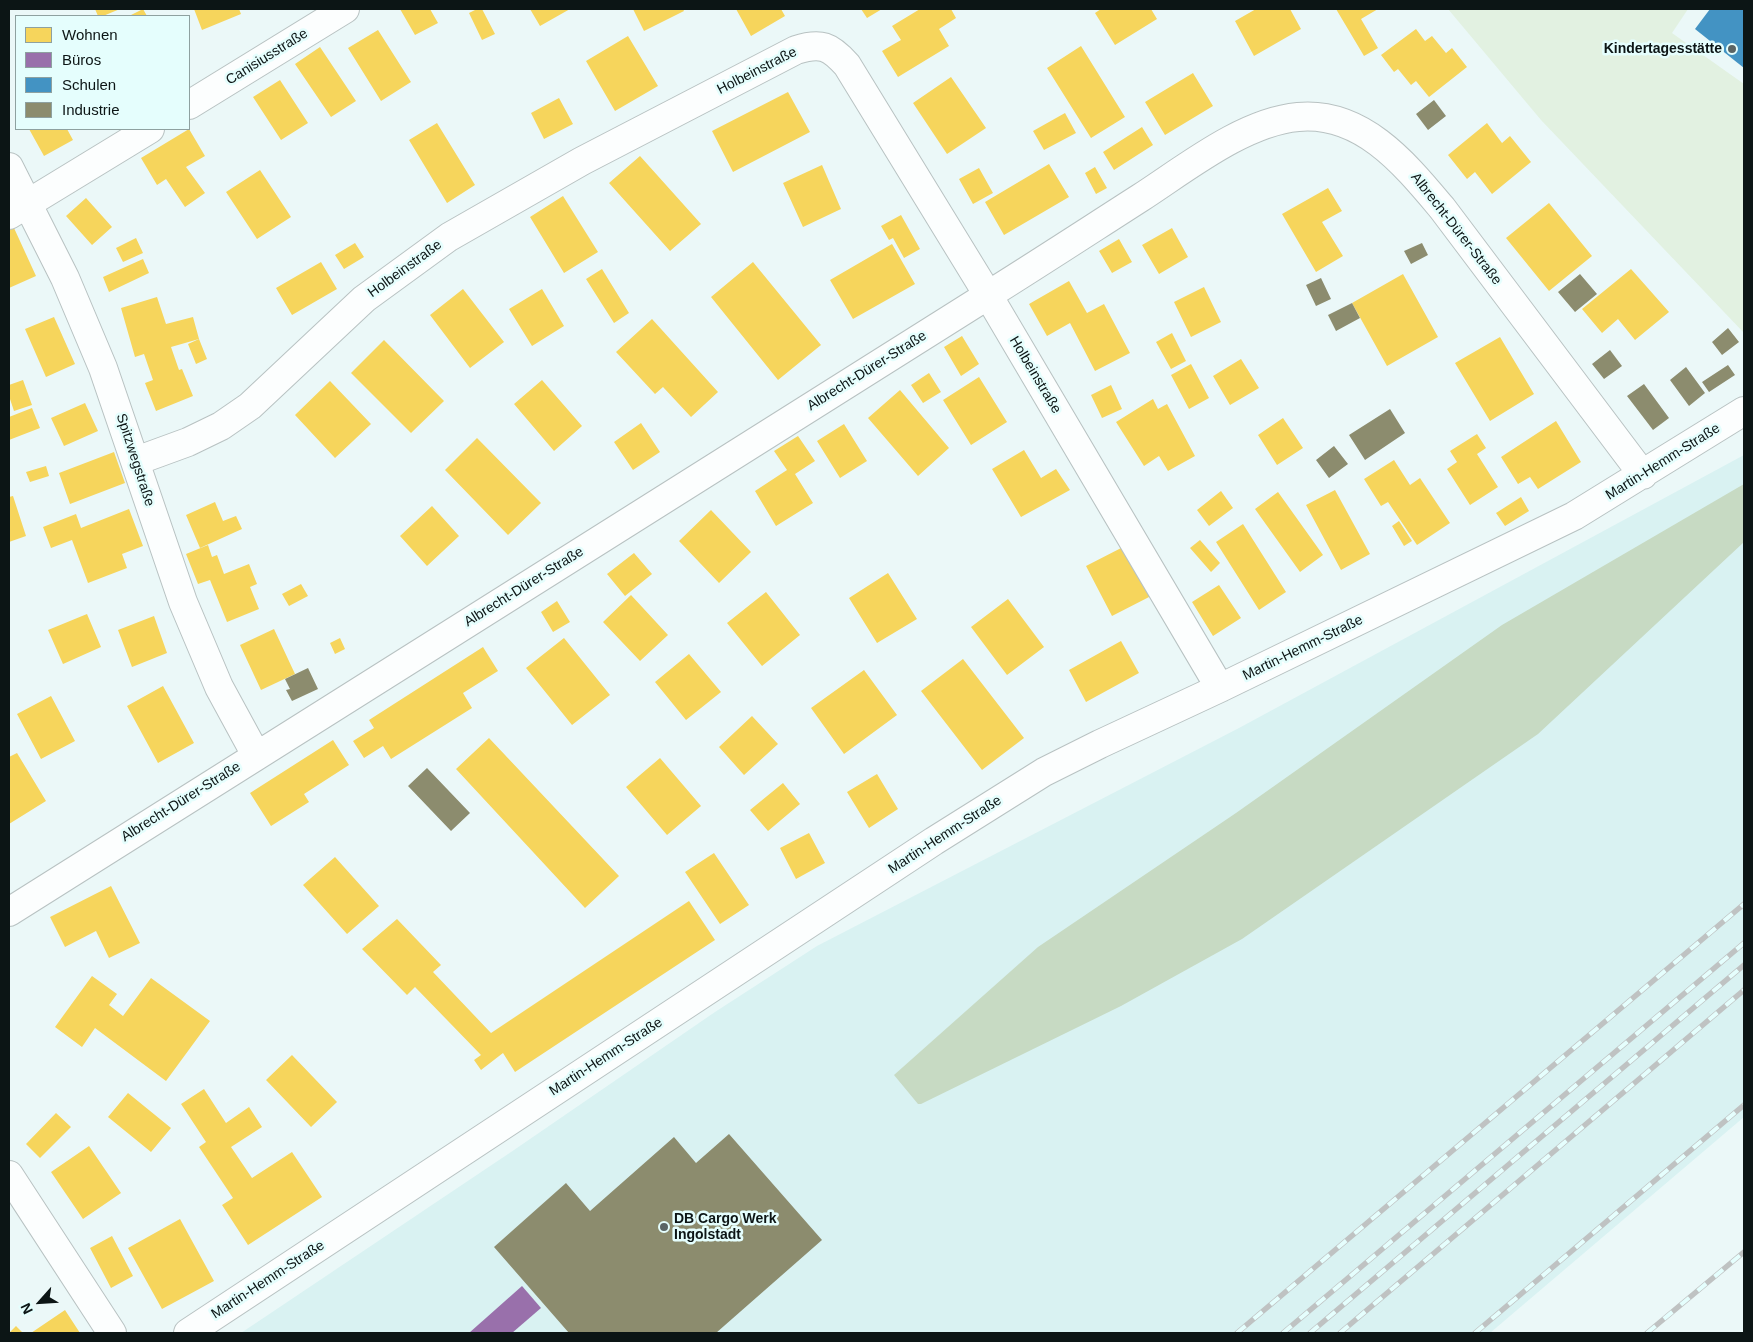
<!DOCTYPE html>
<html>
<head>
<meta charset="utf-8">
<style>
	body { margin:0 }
	#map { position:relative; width:1753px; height:1342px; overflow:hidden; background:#ebf8f8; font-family:Arial,sans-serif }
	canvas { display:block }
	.frame { position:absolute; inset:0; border:10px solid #0c1515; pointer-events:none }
	.legend { position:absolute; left:15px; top:15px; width:175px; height:115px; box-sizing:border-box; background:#e5fefd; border:1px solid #8ea1a0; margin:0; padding:6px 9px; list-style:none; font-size:15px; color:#0c1515 }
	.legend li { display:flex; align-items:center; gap:10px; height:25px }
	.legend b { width:25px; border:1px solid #8ea1a0 }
	.north { position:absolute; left:15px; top:1277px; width:50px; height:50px; -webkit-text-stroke:4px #e5fefd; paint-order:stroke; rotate:244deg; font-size:14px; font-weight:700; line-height:20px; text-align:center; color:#0c1515 }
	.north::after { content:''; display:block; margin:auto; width:18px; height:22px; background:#0c1515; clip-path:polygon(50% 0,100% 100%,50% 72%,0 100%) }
</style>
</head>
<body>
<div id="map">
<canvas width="1753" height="1342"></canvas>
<div class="frame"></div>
<ul class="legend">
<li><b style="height:14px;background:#f6d55c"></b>Wohnen</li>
<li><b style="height:14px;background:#9970ab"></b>Büros</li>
<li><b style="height:14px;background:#4393c3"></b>Schulen</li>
<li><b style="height:14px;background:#8c8c6e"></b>Industrie</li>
</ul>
<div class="north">N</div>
</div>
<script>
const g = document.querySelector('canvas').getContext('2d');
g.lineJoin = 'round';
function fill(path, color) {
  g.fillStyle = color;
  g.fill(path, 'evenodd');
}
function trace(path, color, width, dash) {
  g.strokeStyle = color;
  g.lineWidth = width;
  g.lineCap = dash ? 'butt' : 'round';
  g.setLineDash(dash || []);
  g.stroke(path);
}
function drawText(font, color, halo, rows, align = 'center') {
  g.font = font + ' Arial,sans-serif';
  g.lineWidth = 5;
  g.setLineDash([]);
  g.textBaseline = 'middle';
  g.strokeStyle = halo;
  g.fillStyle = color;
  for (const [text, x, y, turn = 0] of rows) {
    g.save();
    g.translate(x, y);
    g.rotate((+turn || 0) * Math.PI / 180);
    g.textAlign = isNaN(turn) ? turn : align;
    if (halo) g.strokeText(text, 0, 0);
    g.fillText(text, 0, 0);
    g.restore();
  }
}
fill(new Path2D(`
	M1744,455v662l-254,216h-1249l273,-183 201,-138 102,-66 422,-218z`), '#d9f2f2');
fill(new Path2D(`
	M1448,9h240l-16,24 72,51v249l-203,-213z`), '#e2f1e1');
fill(new Path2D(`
	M1744,484v58l-206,192 -296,205 -121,67 -200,98h-3l-24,-29 144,-128 198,-134 266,-188z`), '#c7dac3');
fill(new Path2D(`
	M95,9h25l-17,7h-5z
	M143,9l4,7h-18z
	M194,9h45l2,5 -39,16z
	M400,9h30l8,14 -23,12z
	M477,9h5l13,25 -13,6 -13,-27z
	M530,9h40l-30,17z
	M633,9h50l1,2 -40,20z
	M736,9h45l4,7 -34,20z
	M861,9h21l-15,9z
	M920,9h31l5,9 -17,11 10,17 -51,31 -16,-26 19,-11 -9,-14z
	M1101,9h50l6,10 -42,26 -20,-32z
	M1256,9h34l11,20 -47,27 -19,-35z
	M1336,9h42l-17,10 17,29 -14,8z
	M1416,29l9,12 7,-5 14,17 6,-5 15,19 -38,30 -13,-16 -5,4 -13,-16 -4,3 -13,-17z
	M378,30l33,52 -30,19 -33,-53z
	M628,36l30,50 -43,25 -29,-50z
	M1081,46l44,71 -34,21 -44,-70z
	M320,47l36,54 -25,16 -36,-53z
	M1193,73l20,33 -48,29 -20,-33z
	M951,77l35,51 -39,26 -34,-51z
	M280,80l28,43 -27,17 -28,-43z
	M788,92l22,40 -77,40 -21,-41z
	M559,98l14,26 -29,15 -13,-26z
	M1065,113l11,20 -32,17 -11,-19z
	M437,123l38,62 -28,18 -38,-63z
	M1487,123l15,20 8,-7 21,26 -39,32 -17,-22 -8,7 -19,-24z
	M1142,127l11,18 -39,25 -11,-18z
	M29,129h38l6,11 -29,16z
	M189,129l16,27 -19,11 19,26 -20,14 -19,-28 -9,6 -16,-27z
	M640,156l61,68 -31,27 -61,-68z
	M1049,164l20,33 -65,38 -19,-33z
	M822,165l19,44 -38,18 -20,-44z
	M1095,167l12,21 -11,6 -11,-21z
	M979,168l14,25 -20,11 -14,-25z
	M260,170l31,47 -34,22 -31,-47z
	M1328,188l14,23 -20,11 21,34 -27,16 -34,-58z
	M563,196l35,56 -34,21 -34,-56z
	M86,198l26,29 -20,18 -26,-29z
	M1549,203l43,53 -43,35 -43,-53z
	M901,215l19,34 -16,9 -11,-20 -4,2 -8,-14z
	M14,228l22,48 -27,12v-58z
	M1172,228l16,29 -29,17 -17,-29z
	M136,238l7,15 -20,9 -7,-14z
	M1119,239l13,23 -20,11 -13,-22z
	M355,243l9,14 -20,12 -9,-14z
	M892,244l23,40 -62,35 -23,-39z
	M143,259l6,14 -40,19 -6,-15z
	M321,262l16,27 -45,26 -16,-27z
	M753,262l68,83 -43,35 -67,-83z
	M602,269l27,44 -15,10 -28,-44z
	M1631,269l38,43 -34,28 -17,-21 -16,14 -20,-24z
	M1403,274l35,63 -51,29 -35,-63z
	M1069,281l18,32 17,-9 26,49 -35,18 -25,-48 -23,13 -18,-32z
	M1204,287l17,35 -30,15 -17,-35z
	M463,289l41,53 -34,26 -40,-53z
	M542,289l22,37 -32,20 -23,-37z
	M157,297l9,27 27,-7 6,22 -28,8 8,23 3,-1 11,27 -37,15 -11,-28 8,-3 -9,-26 -9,3 -14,-49z
	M54,317l21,47 -29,13 -21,-48z
	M652,319l66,73 -27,25 -28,-30 -8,7 -39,-42z
	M1172,333l14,28 -15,8 -15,-27z
	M962,336l17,28 -18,12 -17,-29z
	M1500,337l34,57 -44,27 -35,-58z
	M199,339l8,20 -11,5 -8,-20z
	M384,340l60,61 -33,32 -60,-60z
	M1241,359l18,29 -29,17 -17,-29z
	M1191,364l18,34 -20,11 -18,-34z
	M929,373l12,19 -18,11 -12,-18z
	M979,377l28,45 -36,23 -28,-45z
	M23,380l9,25 -18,6 -5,-15v-11z
	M542,380l40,46 -28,25 -40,-47z
	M330,381l41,43 -36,34 -40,-43z
	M1111,385l11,24 -20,9 -11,-23z
	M900,390l49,58 -31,28 -50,-58z
	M1153,399l5,10 9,-5 28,52 -27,15 -9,-15 -15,10 -28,-44z
	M85,403l13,28 -34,15 -13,-28z
	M32,408l8,20 -31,12v-23z
	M1283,418l20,30 -26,17 -19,-30z
	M1556,421l25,41 -43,27 -8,-12 -12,7 -17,-27z
	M641,423l19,29 -27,18 -19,-28z
	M844,424l23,37 -27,17 -23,-37z
	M1477,434l9,14 -9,6 21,33 -28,18 -23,-36 10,-7 -7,-11z
	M798,436l17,25 -20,13 18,29 -37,23 -21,-35 32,-21 -13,-19z
	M477,438l64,65 -33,32 -63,-65z
	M1024,450l17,28 15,-9 14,21 -49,27 -29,-48z
	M114,452l11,31 -55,21 -11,-31z
	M1394,460l16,25 10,-7 30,45 -33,22 -29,-43 -7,4 -17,-27z
	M46,466l3,10 -19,6 -4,-10z
	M1335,490l35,64 -29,16 -35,-65z
	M1221,491l12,17 -24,18 -12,-16z
	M1278,492l45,63 -23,17 -45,-63z
	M13,496l13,40 -17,6v-45z
	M1521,497l8,14 -24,15 -9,-13z
	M215,502l8,19 13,-5 6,13 -42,19 -14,-33z
	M432,506l27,30 -32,30 -27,-30z
	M129,509l14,37 -21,8 5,14 -39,15 -16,-43 -21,8 -8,-21 33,-13 5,14z
	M711,510l40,42 -32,31 -40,-42z
	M1399,521l13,20 -8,5 -12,-20z
	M1243,524l43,68 -27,18 -43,-68z
	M1200,540l20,23 -9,9 -21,-24z
	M208,545l4,12 5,-2 7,19 25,-10 8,20 -7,3 9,22 -32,13 -17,-42 -12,4 -12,-30z
	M1125,546l26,50 -39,20 -26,-50z
	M634,553l18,21 -27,22 -18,-22z
	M888,573l29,46 -40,24 -28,-45z
	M301,584l7,12 -19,10 -7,-12z
	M1219,585l22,33 -28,18 -21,-34z
	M766,592l34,43 -38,31 -35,-43z
	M631,595l37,40 -28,26 -37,-39z
	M1008,599l36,48 -37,28 -36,-48z
	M557,601l13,21 -17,10 -12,-20z
	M87,614l14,33 -38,17 -15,-34z
	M154,616l13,37 -35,14 -14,-37z
	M274,629l21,45 -34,16 -21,-45z
	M340,638l5,11 -10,5 -5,-11z
	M564,638l46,57 -38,30 -46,-57z
	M1121,641l18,32 -53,29 -17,-32z
	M483,647l15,24 -35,22 9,15 -81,51 -8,-13 -19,12 -11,-17 21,-13 -5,-8z
	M689,654l32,38 -35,28 -31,-38z
	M963,659l61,79 -42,32 -61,-79z
	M864,670l33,45 -53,39 -33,-46z
	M163,686l31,57 -36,20 -31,-57z
	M51,696l24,45 -34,18 -24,-45z
	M752,716l26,28 -34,31 -25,-28z
	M489,738l130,138 -34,32 -129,-139z
	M333,740l16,25 -45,29 5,8 -38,24 -21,-33z
	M17,753l29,48 -37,23v-67z
	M660,758l41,48 -34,29 -41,-48z
	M877,774l21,35 -29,19 -22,-36z
	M783,783l17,21 -32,27 -18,-21z
	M809,833l16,30 -29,16 -16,-31z
	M714,853l35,52 -29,19 -35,-52z
	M335,857l44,49 -32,28 -44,-49z
	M111,886l29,57 -31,15 -13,-27 -31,16 -15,-30z
	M689,901l26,39 -200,132 -12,-19 -22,17 -7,-10 7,-5 -66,-68 -8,8 -45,-46 35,-30 44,46 -8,7 58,61z
	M92,976l25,18 -8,11 14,11 28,-38 59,43 -44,60 -71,-53 -13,19 -27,-20z
	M292,1055l45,47 -26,25 -45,-47z
	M204,1089l22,34 23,-16 13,20 -31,20 21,31 40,-26 30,45 -74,48 -26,-40 11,-7 -34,-51 7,-5 -25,-38z
	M128,1093l43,35 -20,24 -43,-35z
	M56,1113l15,14 -31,31 -14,-14z
	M89,1146l32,47 -38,26 -32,-47z
	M180,1219l34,62 -52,28 -34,-61z
	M112,1236l21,40 -22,12 -21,-40z
	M65,1310l15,23h-49z
	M16,1326l7,7h-14z`), '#f6d55c');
fill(new Path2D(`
	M522,1286l19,22 -29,25h-43z`), '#9970ab');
fill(new Path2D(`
	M1710,9h34v59l-49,-39z`), '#4393c3');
fill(new Path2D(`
	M1434,100l12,16 -18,14 -12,-16z
	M1422,243l6,12 -17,9 -7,-13z
	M1580,274l17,20 -22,18 -17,-20z
	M1321,278l10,21 -15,7 -10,-21z
	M1352,303l8,15 -24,13 -8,-16z
	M1728,328l11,14 -17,13 -10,-13z
	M1610,350l12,16 -18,13 -12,-15z
	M1728,365l7,10 -26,17 -7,-10z
	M1686,367l19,26 -16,13 -19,-26z
	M1644,384l25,34 -16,12 -26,-34z
	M1390,409l15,24 -40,27 -16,-25z
	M1334,446l14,18 -19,14 -13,-18z
	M308,668l10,21 -26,12 -6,-11 4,-1 -5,-10z
	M427,768l43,45 -19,18 -43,-45z
	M729,1134l93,106 -106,93h-147l-75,-86 72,-64 24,28 84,-74 22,26z`), '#8c8c6e');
const street = new Path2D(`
	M189,105l156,-96
	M9,167l56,111 38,90 80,234 36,85 37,68
	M9,215l141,-86
	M136,461l52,-19 33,-16 29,-20 114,-107 85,-62 133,-76 214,-111c25,-8 34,-4 51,15l141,230 232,393
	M9,912c323,-205 648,-409 973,-613 53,-33 105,-67 158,-101 45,-29 103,-76 158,-81 64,-6 107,47 144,91l201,267
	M9,1175l103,158
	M188,1333l746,-492 110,-69 56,-28 120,-56 354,-172 170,-105`);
trace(street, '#b8c2c2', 30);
trace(street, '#fcfefe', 28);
const rail = new Path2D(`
	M1237,1333l507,-429
	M1283,1333l461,-390
	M1310,1333l434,-368
	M1340,1333l404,-343
	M1475,1333l269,-228
	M1647,1333l97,-81`);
trace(rail, '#bfc2c2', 5.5);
trace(rail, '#e5fefd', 4, [11]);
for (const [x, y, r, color] of [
	[1732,49,5,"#5a6464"],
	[664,1227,5,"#5a6464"]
]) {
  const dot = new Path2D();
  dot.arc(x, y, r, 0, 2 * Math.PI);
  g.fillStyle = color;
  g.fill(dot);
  trace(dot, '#e5fefd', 2);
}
drawText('bold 14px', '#0c1515', '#e5fefd', [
	["Kindertagesstätte",1722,49],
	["DB Cargo Werk",674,1219,"left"],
	["Ingolstadt",674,1235,"left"]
], 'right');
drawText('14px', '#0c1515', '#e5fefd', [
	["Canisiusstraße",267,57,-32],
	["Holbeinstraße",757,71,-27],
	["Albrecht-Dürer-Straße",1456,229,52],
	["Holbeinstraße",405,269,-36],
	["Albrecht-Dürer-Straße",867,371,-32],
	["Holbeinstraße",1035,375,59],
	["Spitzwegstraße",135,460,72],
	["Martin-Hemm-Straße",1663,462,-32],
	["Albrecht-Dürer-Straße",524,587,-32],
	["Martin-Hemm-Straße",1303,648,-26],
	["Albrecht-Dürer-Straße",181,802,-32],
	["Martin-Hemm-Straße",945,835,-33],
	["Martin-Hemm-Straße",606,1057,-33],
	["Martin-Hemm-Straße",268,1280,-33]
]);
</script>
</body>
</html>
